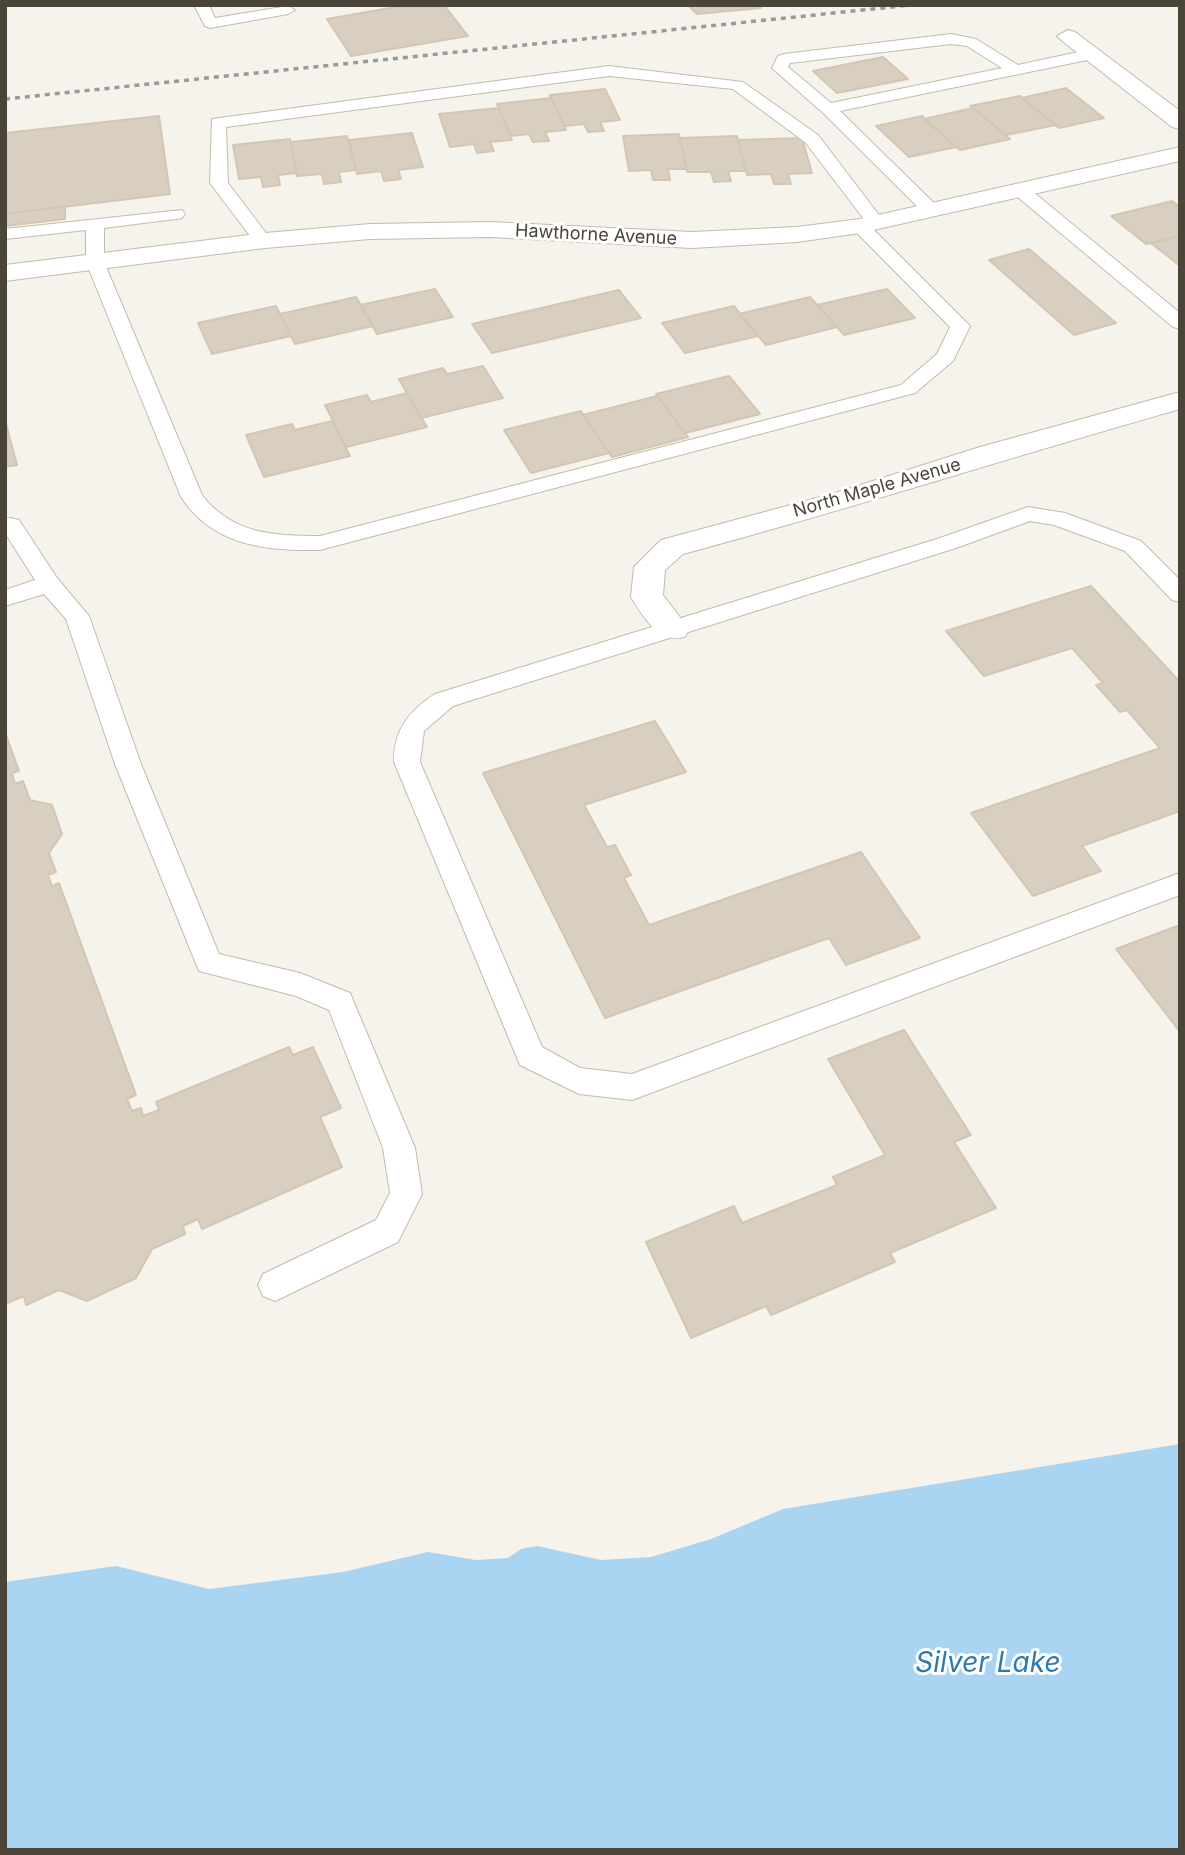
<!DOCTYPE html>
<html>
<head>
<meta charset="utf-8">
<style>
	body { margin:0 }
	#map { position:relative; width:1185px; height:1855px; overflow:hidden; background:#f6f3ec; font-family:Inter,sans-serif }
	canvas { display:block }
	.frame { position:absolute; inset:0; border:7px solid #4b4439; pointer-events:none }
</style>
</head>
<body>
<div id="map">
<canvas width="1185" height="1855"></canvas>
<div class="frame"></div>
</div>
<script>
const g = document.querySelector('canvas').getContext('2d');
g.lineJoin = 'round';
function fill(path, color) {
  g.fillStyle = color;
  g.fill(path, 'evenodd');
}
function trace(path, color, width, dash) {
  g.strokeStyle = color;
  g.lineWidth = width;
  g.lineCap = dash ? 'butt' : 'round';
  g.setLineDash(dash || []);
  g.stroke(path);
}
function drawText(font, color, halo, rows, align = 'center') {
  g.font = font + ' Inter,sans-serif';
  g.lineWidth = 6;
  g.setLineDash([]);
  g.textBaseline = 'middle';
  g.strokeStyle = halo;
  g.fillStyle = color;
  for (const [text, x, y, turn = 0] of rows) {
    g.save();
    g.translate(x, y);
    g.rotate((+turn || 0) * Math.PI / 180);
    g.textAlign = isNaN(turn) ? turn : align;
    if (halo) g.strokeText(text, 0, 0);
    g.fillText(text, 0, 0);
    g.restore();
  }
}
fill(new Path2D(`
	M1180,1444v406h-1175v-268l111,-16 93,23 134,-17 85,-20 48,8 32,-2 13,-9 16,-3 64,14 50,-3 60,-18 72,-30z`), '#a9d4f2');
const building = new Path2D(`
	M407,5h37l24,31 -117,20 -24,-37z
	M688,5h70l3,3 -64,6z
	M883,57l25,22 -71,14 -24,-22z
	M1066,88l38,30 -45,10 -37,-30z
	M605,89l15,31 -20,2 4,9 -16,1 -4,-8 -20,2 -14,-31z
	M1020,96l36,29 -50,10 -36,-29z
	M551,98l15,32 -21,2 4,9 -16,1 -4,-8 -19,2 -13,-32z
	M499,108l13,32 -22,2 4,9 -17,2 -3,-9 -24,3 -11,-33z
	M973,108l37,31 -50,11 -36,-31z
	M159,116l11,78 -165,20v-81z
	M922,116l34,31 -47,10 -33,-31z
	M412,133l11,34 -25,3 3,9 -17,2 -3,-10 -24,3 -8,-34z
	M679,134l8,35h-19l2,11h-17l-2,-10 -22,1 -6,-35z
	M347,136l9,34 -17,2 2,10 -17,2 -2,-10 -25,2 -6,-34z
	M737,136l9,35h-18l3,10 -17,1 -3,-10h-24l-7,-34z
	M802,138l10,35 -24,1 3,10h-17l-3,-10 -24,1 -9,-35z
	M290,139l7,34 -19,2 2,10 -17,2 -2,-10 -22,2 -6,-34z
	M1172,201l8,6v29l-29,7 -5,1 -35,-28z
	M65,206v13l-60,7v-12z
	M1180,236v30l-29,-23z
	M1029,249l87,74 -42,12 -85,-75z
	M435,289l18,28 -76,17 -17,-29z
	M887,289l28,29 -71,17 -27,-30z
	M619,290l22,28 -149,35 -20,-29z
	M356,297l17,29 -78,18 -15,-30z
	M810,297l27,30 -71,18 -27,-31z
	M276,306l15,30 -79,18 -14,-31z
	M734,306l24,30 -73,17 -23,-30z
	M483,366l20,32 -82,20 -22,-39 44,-11 4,6z
	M729,376l31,38 -75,19 -29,-39z
	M407,393l20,34 -81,20 -21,-42 42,-10 4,7z
	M657,396l31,41 -76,20 -29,-42z
	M581,411l28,42 -78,20 -27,-43z
	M5,420l12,45 -12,2z
	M332,421l18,35 -86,21 -18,-42 46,-11 3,6z
	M1091,586l89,96v129l-98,35 19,25 -68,25 -62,-83 189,-65 -33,-38 -7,2 -24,-27 7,-2 -31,-35 -88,28 -38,-45z
	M655,721l31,51 -102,33 23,42 8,-2 16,30 -7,3 25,47 212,-73 59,86 -74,27 -17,-27 -224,80 -122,-245z
	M5,732l14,39 -7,2 3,11 8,-3 7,19 22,5 10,29 -13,19 7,19 -8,3 4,11 7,-3 77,212 -9,4 5,12 9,-3 2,8 16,-6 -3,-8 133,-55 4,8 20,-8 28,61 -21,9 22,50 -140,62 -4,-10 -15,7 2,8 -33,15 -16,29 -49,23 -28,-11 -33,15 -2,-9 -19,8z
	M1180,925v107l-64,-83z
	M904,1030l67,105 -17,7 42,66 -106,45 5,9 -124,53 -5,-9 -75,32 -45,-96 88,-36 8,17 95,-38 -4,-8 52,-22 -57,-96z`);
fill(building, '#d8cfc1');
trace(building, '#d3c7b4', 2);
const service = new Path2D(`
	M194,5h15l6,13 73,-12 7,4 -7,4 -78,14 -5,-2z
	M951,34l25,5 42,26 74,-16 8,5 -8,5 -252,52 97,95 3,4 -9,5 -6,-1 -103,-102 -50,-44 6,-12 6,-2zM951,44l16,2 35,22 -171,35 -43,-36 2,-4z
	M609,66l134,16 75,53 67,88 -3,4h-11l99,99 -17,35 -38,32 -595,157c-54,1 -107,-4 -139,-53l-95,-235v-32l-81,9v-10l177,-19 3,4 -3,4 -6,1 -72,9v34l98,233c30,39 72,41 118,41l581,-151 36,-31 13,-27 -96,-97 -3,-4 3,-4h12l-60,-79 -73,-54 -124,-13 -383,51 2,56 44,58 -9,5 -6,-1 -47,-62 2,-64z
	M1020,185l6,1 154,127v16l-7,-2 -159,-133 -3,-4 3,-4z
	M1028,507l37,6 76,28 39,39v22l-8,-2 -47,-49 -71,-26 -24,-4 -74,27 -503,158 -29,25 -4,31 122,285 38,21 52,6 548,-201v22l-548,205 -53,-6 -59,-29 -126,-303c-1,-32 16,-52 41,-68l505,-156z
	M11,518l8,2 38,58 32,38 52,148 78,190 81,19 50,20 65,155 7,46 -24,48 -123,59 -12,-5 -5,-11 5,-11 113,-54 14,-27 -7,-45 -54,-138 -33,-14 -97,-25 -84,-207 -49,-145 -22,-25 -39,12v-16l30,-10 -30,-47v-14z`);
const minor = new Path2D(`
	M1068,30l7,2 105,79v18l-8,-2 -111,-87 -4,-4z
	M1180,147v14l-320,72 -63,9 -105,6 -202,-11 -120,2 -105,9 -260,33v-16l260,-32 105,-9 120,-2 202,10 105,-5 63,-8z
	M1180,392v17c-166,47 -330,100 -497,145l-18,16 -2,25 26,34 -4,8c-26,7 -42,-20 -54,-40l3,-30 27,-27 174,-47 145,-46z`);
trace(service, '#c2bbae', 2);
trace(minor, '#c2bbae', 2);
fill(service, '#fff');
fill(minor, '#fff');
trace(new Path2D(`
	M5,99l906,-94`), '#9a9a9a', 3.5, [5, 5]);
drawText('18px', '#4b4439', '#fff', [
	["Hawthorne Avenue",596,235,3],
	["North Maple Avenue",877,488,-16]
]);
drawText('italic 28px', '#2e7ab2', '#fff', [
	["Silver Lake",988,1664]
]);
</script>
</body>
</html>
